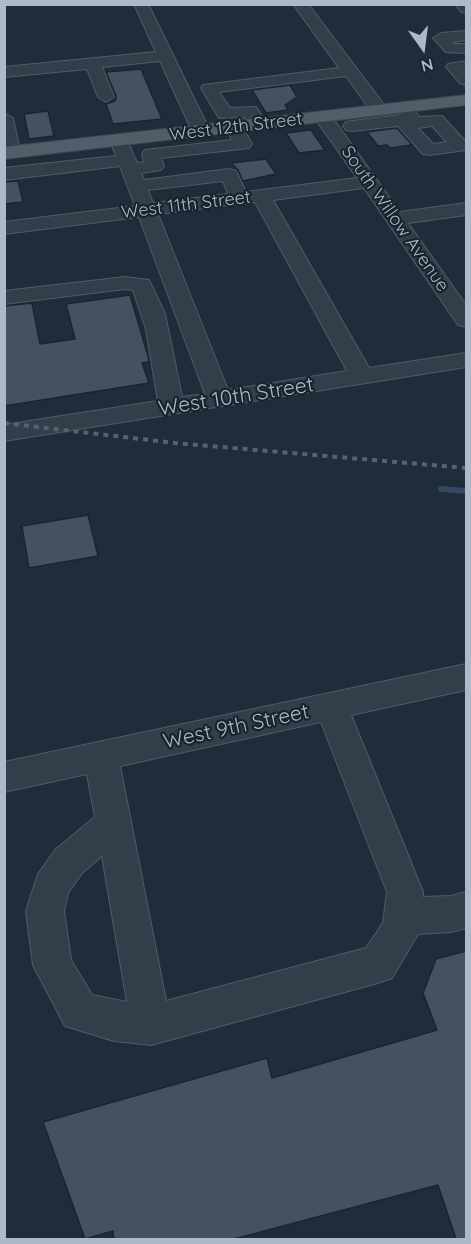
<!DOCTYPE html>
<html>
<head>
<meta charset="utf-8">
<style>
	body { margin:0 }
	#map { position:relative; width:471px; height:1244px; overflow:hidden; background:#202c39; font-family:Quicksand,sans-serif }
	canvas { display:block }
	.frame { position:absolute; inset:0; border:6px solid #aeb8c6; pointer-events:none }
	.north { position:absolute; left:393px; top:18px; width:60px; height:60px; -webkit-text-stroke:4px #19232e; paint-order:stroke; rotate:166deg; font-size:16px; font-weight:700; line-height:24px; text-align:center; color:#aeb8c6 }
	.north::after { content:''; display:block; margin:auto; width:21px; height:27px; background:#aeb8c6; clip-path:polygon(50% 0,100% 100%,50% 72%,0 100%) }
</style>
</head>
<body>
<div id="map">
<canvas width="471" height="1244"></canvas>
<div class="frame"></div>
<div class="north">N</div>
</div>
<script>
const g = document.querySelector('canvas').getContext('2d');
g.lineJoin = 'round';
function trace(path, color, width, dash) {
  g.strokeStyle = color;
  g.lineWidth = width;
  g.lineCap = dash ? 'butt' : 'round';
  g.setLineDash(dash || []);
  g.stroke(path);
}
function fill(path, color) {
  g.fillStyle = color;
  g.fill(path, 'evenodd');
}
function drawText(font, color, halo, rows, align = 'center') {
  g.font = font + ' Quicksand,sans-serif';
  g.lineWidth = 4.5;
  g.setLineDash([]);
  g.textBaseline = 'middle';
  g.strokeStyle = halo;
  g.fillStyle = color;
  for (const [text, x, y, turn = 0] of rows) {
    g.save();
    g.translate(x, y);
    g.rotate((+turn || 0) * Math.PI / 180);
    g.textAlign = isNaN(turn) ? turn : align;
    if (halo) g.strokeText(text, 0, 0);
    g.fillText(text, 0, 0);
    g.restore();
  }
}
trace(new Path2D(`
	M441,489l25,2`), '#334861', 6);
const building = new Path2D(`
	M141,69l21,50 -49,5 -7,-20 9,-3 1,-5 -10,-24z
	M290,85l7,12 -12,8 3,5 -22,3 -14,-23z
	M48,111l6,25 -25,3 -5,-25z
	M397,128l15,17 -22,3 -3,-3 -9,1 -11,-14z
	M311,130l14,20 -26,3 -13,-20z
	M266,159l10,15 -33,7 -5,-11 -7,-7z
	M18,181l5,21 -19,2v-22z
	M130,295l18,61 1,6 -7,1 7,20 -145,23v-100l28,-3 8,41 35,-5 -9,-35z
	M88,515l10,41 -69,12 -7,-42z
	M466,951v288h-10l-18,-54 -204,54h-120l-1,-8 -28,8 -42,-117 224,-64 5,20 165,-48 -14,-37 13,-34z`);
fill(building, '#435161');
trace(building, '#1b2530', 1.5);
const minor = new Path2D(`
	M134,4h14l62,127 -3,4h-12l-3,-4 -32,-70 -58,6 12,30 -8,5 -8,-5 -11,-28 -83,8v-10l152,-15z
	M293,4h15l77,102 2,4 -2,4h-12l-27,-38 -127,16 11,16 26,-1 11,17 -3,4h-12l-7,-11 -26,1 -18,-30 2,-3 136,-17z
	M455,4h11v9l-5,-1z
	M466,31v9l-13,2 2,2h11v9l-20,-1 -13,-14 8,-5z
	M466,61v24l-6,-2 -14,-16 2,-3z
	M403,103l6,1 10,13 23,-1 24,26v8l-37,5 -6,-1 -25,-28 -46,5 -6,-1 -3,-4 3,-4 6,-1 48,-6 -5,-7zM432,126l15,16 -14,2 -15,-16z
	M323,112l6,1 71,99 66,-9v12l-58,8 58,82v22l-8,-2 -94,-137 -91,12 96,168 97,-15v14l-462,74v-16l154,-24 -12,-72 -13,-39 -8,-1 -121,15v-13l121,-14 24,3 16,34 17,83 23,-3 -66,-177 -135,17v-12l131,-16 -15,-40 -116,14v-12l112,-12 -6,-16 3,-4h12l12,27 7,-1 -2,-8 3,-4 87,-10 -7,-13 3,-4h12l12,21 -3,4 -88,10 3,8 -3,4 -20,3 3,7 85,-11 7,2 10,21 111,-14 -43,-61 3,-4zM223,181l5,13 -75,9 -5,-13zM255,202l92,169 -119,19 -70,-176z
	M4,113l9,5 7,34 -3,4h-13z
	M466,664v26l-115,25 72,177v5l28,-1 15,-4v36l-15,4 -33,2 -26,44 -14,5 -227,62 -37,-4 -49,-15 -32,-61 -7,-54 12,-37 18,-25 39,-32 -8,-43 -83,18v-30zM321,722l66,170 -4,31 -17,25 -200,53 -46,-235zM102,856l25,146 -35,-7 -21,-35 -7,-49 4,-18 14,-20z`);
const major = new Path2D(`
	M466,95v10l-462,54v-12z`);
trace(minor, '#515b67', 2);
trace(major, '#3d4753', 2);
fill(minor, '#343e4a');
fill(major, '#525d6a');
trace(new Path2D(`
	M4,423l171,20 291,25`), '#566271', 4, [5, 5]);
drawText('18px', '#aeb8c6', '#19232e', [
	["West 12th Street",236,127,-7],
	["West 11th Street",186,205,-7],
	["South Willow Avenue",395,219,55]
]);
drawText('21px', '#aeb8c6', '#19232e', [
	["West 10th Street",236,397,-9],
	["West 9th Street",236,727,-12]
]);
</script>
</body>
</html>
